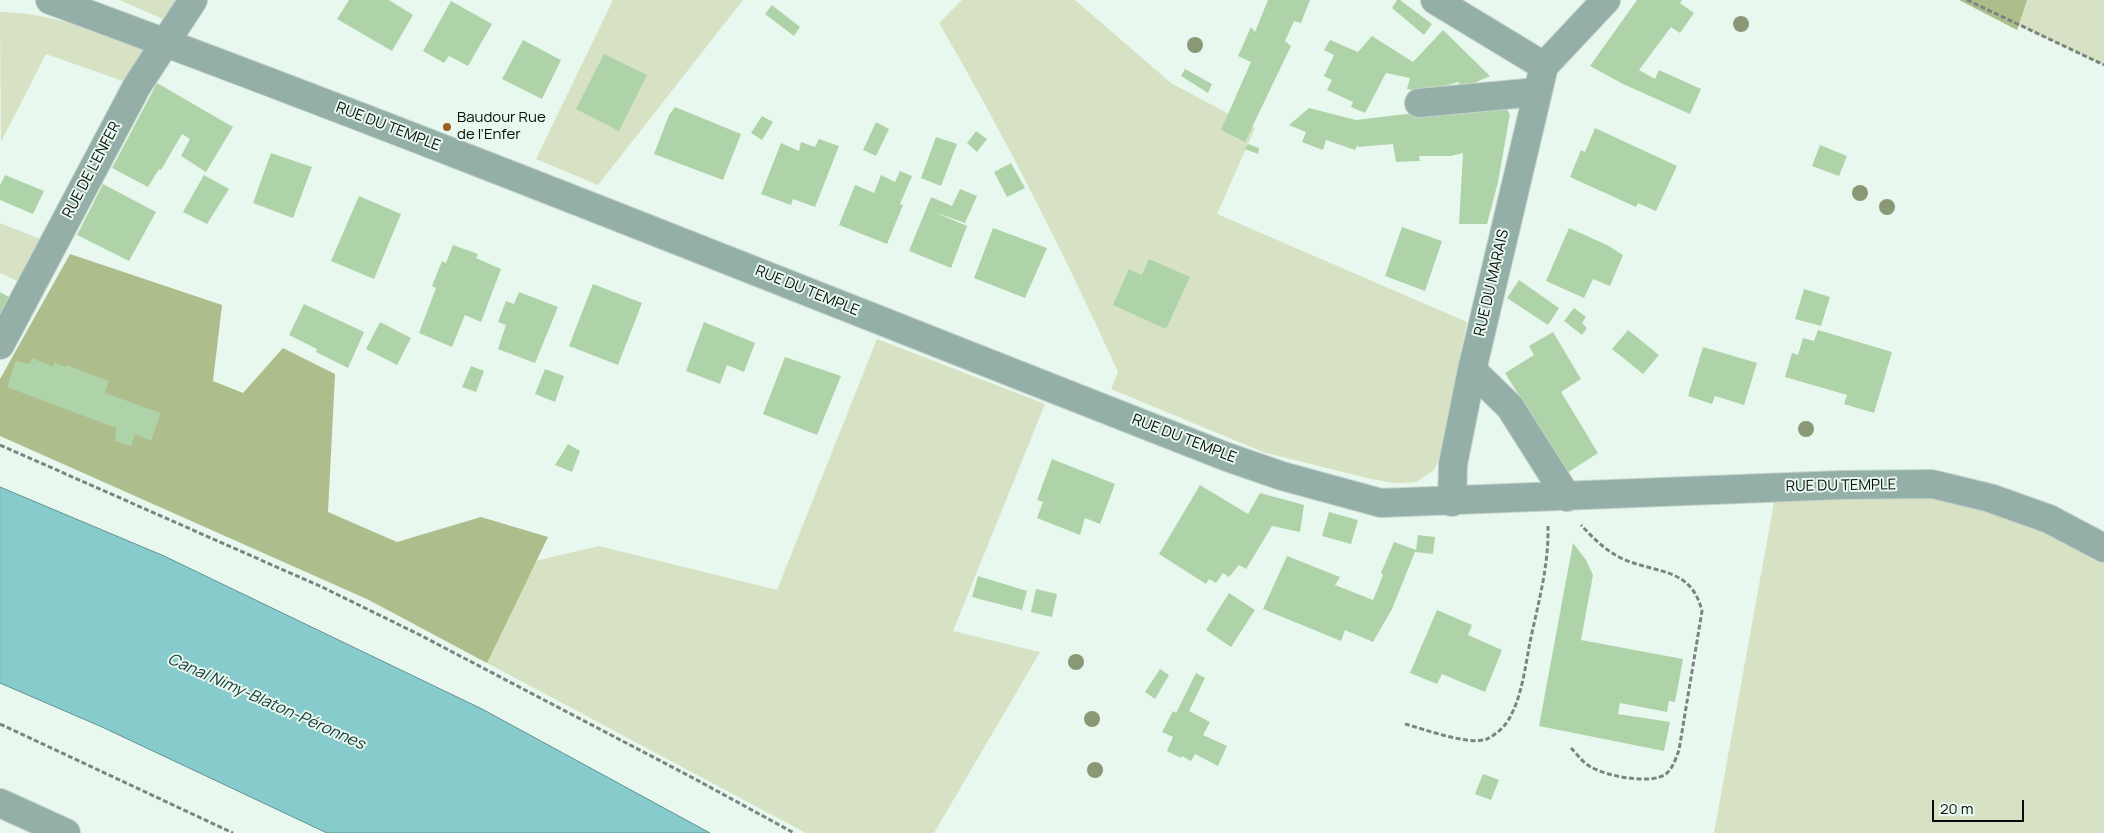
<!DOCTYPE html>
<html>
<head>
<meta charset="utf-8">
<style>
	body { margin:0 }
	#map { position:relative; width:2104px; height:833px; overflow:hidden; background:#e8f8ee; font-family:Manrope,sans-serif }
	canvas { display:block }
	.scale { position:absolute; left:1932px; top:800px; width:92px; height:22px; box-sizing:border-box; border:2px solid #080d0a; border-top:0; padding-left:6px; font-size:15px; line-height:18px; white-space:nowrap; color:#080d0a; -webkit-text-stroke:4px #e8f8ee; paint-order:stroke }
</style>
</head>
<body>
<div id="map">
<canvas width="2104" height="833"></canvas>
<div class="scale">20 m</div>
</div>
<script>
const g = document.querySelector('canvas').getContext('2d');
g.lineJoin = 'round';
function fill(path, color) {
  g.fillStyle = color;
  g.fill(path, 'evenodd');
}
function trace(path, color, width, dash) {
  g.strokeStyle = color;
  g.lineWidth = width;
  g.lineCap = dash ? 'butt' : 'round';
  g.setLineDash(dash || []);
  g.stroke(path);
}
function drawText(font, color, halo, rows, align = 'center') {
  g.font = font + ' Manrope,sans-serif';
  g.lineWidth = 4;
  g.setLineDash([]);
  g.textBaseline = 'middle';
  g.strokeStyle = halo;
  g.fillStyle = color;
  for (const [text, x, y, turn = 0] of rows) {
    g.save();
    g.translate(x, y);
    g.rotate((+turn || 0) * Math.PI / 180);
    g.textAlign = isNaN(turn) ? turn : align;
    if (halo) g.strokeText(text, 0, 0);
    g.fillText(text, 0, 0);
    g.restore();
  }
}
fill(new Path2D(`
	M119,0h63l-14,21z
	M613,0h130l-145,185 -62,-26z
	M962,0h113l96,83 84,45 -38,86 250,108 -27,134 -6,14 -18,12 -21,1 -24,-4 -108,-27 -152,-63 7,-17c-54,-119 -113,-236 -179,-349z
	M2026,0h78v65l-86,-40z
	M0,12c55,1 108,23 158,41l-21,33 -91,-32 -45,88z
	M0,223l43,17 -23,42 -20,-9z
	M877,339l168,65 -92,227 87,21 -106,181h-128l-437,-233 230,-54 178,44z
	M1926,494l98,25 80,41v273h-390l61,-336z`), '#d7e1c3');
fill(new Path2D(`
	M1959,0h68l-10,30z
	M70,254l152,51 -9,76 30,12 40,-45 52,26 -7,138 69,30 84,-25 67,20 -61,126 -118,-63 -369,-164v-57z`), '#aebd8c');
const water = new Path2D(`
	M0,487l164,69 318,153 228,124h-383l-225,-106 -102,-44z`);
fill(water, '#87cbcc');
trace(water, '#619292', 1);
fill(new Path2D(`
	M349,0h40l24,15 -21,36 -55,-32z
	M1268,0h42l-9,23 -7,-2 -9,20 6,5 -46,96 -24,-12 30,-68 -13,-6 13,-29 4,5z
	M1397,0h3l32,24 -8,11 -32,-27z
	M1637,0h45l-2,3 14,10 -14,20 -9,-6 -32,43 16,9 4,-9 42,19 -11,25 -67,-30 -33,-18z
	M451,1l41,23 -24,42 -19,-10 -5,7 -21,-12z
	M772,5l28,22 -6,9 -29,-22z
	M1443,30l47,46 -27,12 -5,-6 -17,5v8l-34,-6 3,-11 -24,-5 -21,40 -14,-6 2,-5 -26,-12 5,-10 -8,-4 10,-21 -10,-5 6,-10 28,12 14,-16 41,26z
	M523,40l38,20 -19,39 -40,-20z
	M604,54l43,21 -28,56 -43,-22z
	M1185,69l27,15 -4,9 -27,-17z
	M157,83l76,44 -27,45 -25,-16 9,-17 -8,-5 -21,36 -2,-1 -11,18 -36,-19z
	M1503,105l7,9 -12,68 -11,42h-28l4,-71 -12,3h-32l1,5 -24,1 -3,-18 -35,3v-3l-3,6 -29,-10 -3,10 -21,-8 4,-10 -17,-7 20,-17 47,12 92,-11z
	M675,107l66,27 -18,46 -69,-26 15,-39z
	M762,116l11,6 -11,18 -11,-7z
	M876,122l13,7 -13,27 -13,-6z
	M1595,128l82,38 -21,45 -18,-8 -2,4 -66,-30 11,-27 4,2z
	M976,131l11,8 -10,13 -10,-9z
	M936,137l21,7 -16,42 -20,-8z
	M819,139l20,7 -24,61 -22,-8 -2,6 -30,-11 20,-51 18,8 2,-9 14,5z
	M1248,144l11,4 -1,6 -13,-5z
	M1820,145l27,11 -8,20 -27,-10z
	M271,153l41,14 -19,51 -40,-15z
	M1011,163l14,25 -18,9 -13,-25z
	M900,171l12,5 -12,28 3,1 -16,39 -48,-19 16,-40 19,8 7,-18 14,7z
	M5,175l39,16 -11,23 -33,-14v-15z
	M204,175l25,14 -22,35 -24,-12z
	M103,184l53,28 -27,49 -52,-26z
	M960,189l17,7 -12,27 -31,-11 33,14 -16,42 -42,-17 22,-54 21,9z
	M359,196l42,18 -27,65 -43,-18z
	M1402,227l40,14 -17,50 -40,-15z
	M993,228l54,20 -22,50 -51,-20z
	M1569,228l38,17 16,10 -13,31 -17,-7 -9,19 -38,-17z
	M453,245l25,9 -2,4 25,11 -20,53 -16,-7 -13,32 -33,-14 17,-45 -4,-2 10,-25 4,2z
	M1149,259l41,18 -24,52 -53,-24 16,-36 13,6z
	M1519,280l40,28 -11,17 -41,-27z
	M593,284l49,19 -24,62 -49,-19z
	M1804,289l26,8 -9,29 -26,-7z
	M0,292l9,5 -9,16z
	M519,292l39,15 -23,56 -37,-14 8,-24 -8,-3 8,-21 8,3z
	M304,304l60,28 -16,36 -32,-16 1,-3 -28,-14z
	M1574,308l12,9 -4,6 5,5 -5,7 -18,-14z
	M380,322l31,16 -14,27 -31,-16z
	M704,322l51,21 -11,29 -17,-7 -7,19 -34,-13z
	M1628,330l31,25 -16,19 -31,-25z
	M1818,330l74,22 -18,61 -30,-9 3,-9 -62,-18 7,-24 6,2 5,-17 11,3z
	M1553,332l28,47 -20,13 37,61 -31,20 -62,-100 29,-18 -5,-9z
	M1703,347l54,16 -13,42 -29,-9 -3,8 -24,-8z
	M785,357l56,19 -24,59 -54,-21z
	M32,358l21,9 1,-5 11,5 1,-2 43,16 -4,12 56,20 -10,28 -16,-7 -4,12 -16,-5 1,-13 -109,-41 9,-26 14,3z
	M471,366l13,5 -8,21 -14,-5z
	M545,369l19,7 -9,26 -20,-8z
	M568,444l12,7 -8,21 -17,-7z
	M1052,459l63,25 -15,40 -15,-6 -5,17 -43,-17 6,-16 -6,-2z
	M1200,485l48,29 12,-21 44,12 -4,27 -28,-6 -26,43 -7,-4 -10,12 -6,-4 -7,10 -7,-4 -3,5 -47,-30z
	M1329,512l29,8 -7,24 -29,-8z
	M1418,535l17,2 -2,17 -18,-2 -23,57 -19,33 -28,-12 -4,11 -78,-32 24,-53 53,21 -5,8 38,15 10,-25 -2,-2 13,-31 22,8z
	M1573,543l13,17 7,15 -12,65 102,19 -8,43 -6,-1 -2,11 -47,-9 -2,11 52,8 -6,29 -125,-25z
	M978,576l49,15 -5,19 -50,-13z
	M1036,589l21,5 -5,23 -21,-5z
	M1229,593l26,17 -24,37 -25,-17z
	M1437,610l35,15 -4,10 34,15 -17,42 -43,-18 -5,10 -27,-11z
	M1160,669l9,6 -14,24 -10,-7z
	M1196,673l9,5 -16,33 21,11 -7,13 24,11 -9,20 -23,-12 -4,7 -9,-5 -1,2 -14,-7 6,-14 -11,-5 11,-21 3,2z
	M1483,774l16,6 -8,20 -16,-6z`), '#afd3a9');
const minor = new Path2D(`
	M50,0c395,145 785,304 1177,457l55,19 99,27 460,-18 91,-1 58,14 59,21 55,29
	M1435,0l109,66
	M1419,103l118,-11
	M0,345l137,-259 56,-86
	M1472,370l38,37 57,90
	M1452,502l1,-38 19,-94 72,-304 62,-66
	M0,803l66,30`);
trace(minor, '#c4d2ca', 30);
trace(new Path2D(`
	M1967,0l137,65
	M0,445l322,142 98,48 275,144 99,54
	M0,724l233,109
	M1405,724c19,5 64,22 82,15 8,-4 18,-12 22,-20 13,-23 16,-51 21,-77 8,-38 19,-76 18,-116
	M1571,748c6,6 12,15 20,19 15,9 60,18 75,7 7,-6 10,-16 13,-24l23,-139c-11,-44 -45,-37 -79,-52 -17,-8 -29,-20 -42,-34`), '#7b857f', 3, [5, 2.5]);
trace(minor, '#94afa8', 28);
g.fillStyle = '#8a9876';
for (const [x, y] of [
	[1741,24],
	[1195,45],
	[1860,193],
	[1887,207],
	[1806,429],
	[1076,662],
	[1092,719],
	[1095,770]
]) {
  g.beginPath();
  g.arc(x, y, 8, 0, 2 * Math.PI);
  g.fill();
}
for (const [x, y, r, color] of [
	[447,127,5,"#9a611d"]
]) {
  const dot = new Path2D();
  dot.arc(x, y, r, 0, 2 * Math.PI);
  g.fillStyle = color;
  g.fill(dot);
  trace(dot, '#e8f8ee', 2);
}
drawText('15px', '#080d0a', '#e8f8ee', [
	["Baudour Rue",457,118],
	["de l'Enfer",457,135]
], 'left');
drawText('15px', '#080d0a', '#e8f8ee', [
	["RUE DU TEMPLE",388,127,21],
	["RUE DE L'ENFER",92,170,-62],
	["RUE DU MARAIS",1492,283,-77],
	["RUE DU TEMPLE",807,291,22],
	["RUE DU TEMPLE",1184,439,21],
	["RUE DU TEMPLE",1841,486,-1]
]);
drawText('italic 16px', '#133637', '#e8f8ee', [
	["Canal Nimy-Blaton-Péronnes",266,702,24]
]);
</script>
</body>
</html>
